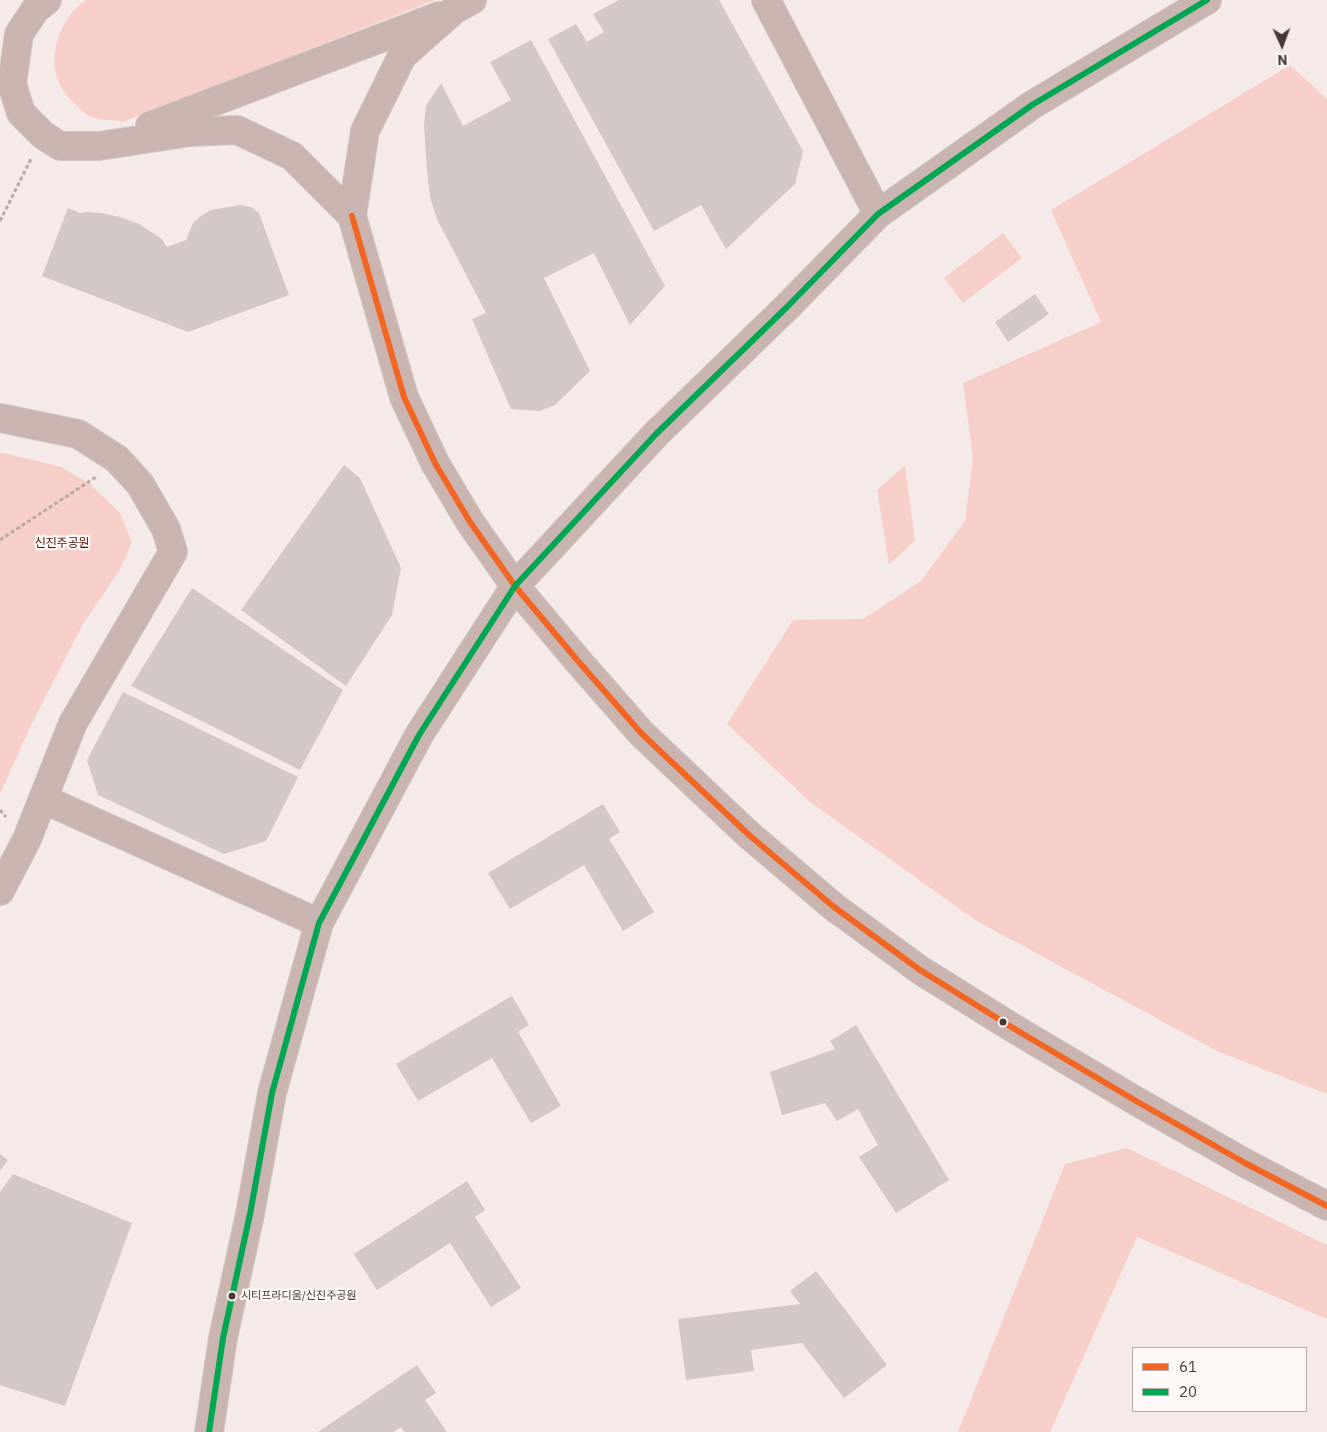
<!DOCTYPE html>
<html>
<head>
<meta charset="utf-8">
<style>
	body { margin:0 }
	#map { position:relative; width:1327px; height:1432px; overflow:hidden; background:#f5eae8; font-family:"IBM Plex Sans",sans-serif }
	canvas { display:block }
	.legend { position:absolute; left:1132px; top:1347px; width:175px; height:65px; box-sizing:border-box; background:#fef8f6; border:1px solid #b4acaa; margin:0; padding:6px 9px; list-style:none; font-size:15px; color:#463a37 }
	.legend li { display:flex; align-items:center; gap:10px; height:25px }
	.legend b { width:25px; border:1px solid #b4acaa }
	.north { position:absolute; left:1257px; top:20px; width:50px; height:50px; -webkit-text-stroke:4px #fef8f6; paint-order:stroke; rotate:178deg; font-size:14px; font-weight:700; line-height:20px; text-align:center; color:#463a37 }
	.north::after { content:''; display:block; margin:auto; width:18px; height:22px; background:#463a37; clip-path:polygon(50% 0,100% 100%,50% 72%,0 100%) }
</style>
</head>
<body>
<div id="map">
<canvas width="1327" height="1432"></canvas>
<ul class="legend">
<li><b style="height:6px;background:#f26522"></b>61</li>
<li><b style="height:6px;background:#00a651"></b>20</li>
</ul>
<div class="north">N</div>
</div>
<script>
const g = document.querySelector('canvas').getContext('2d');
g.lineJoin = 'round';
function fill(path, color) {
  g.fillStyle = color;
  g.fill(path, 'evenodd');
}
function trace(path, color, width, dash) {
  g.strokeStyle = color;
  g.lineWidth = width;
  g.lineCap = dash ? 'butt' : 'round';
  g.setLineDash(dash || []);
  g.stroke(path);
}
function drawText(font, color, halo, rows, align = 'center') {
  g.font = font + ' "IBM Plex Sans","Noto Sans KR",sans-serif';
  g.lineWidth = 4.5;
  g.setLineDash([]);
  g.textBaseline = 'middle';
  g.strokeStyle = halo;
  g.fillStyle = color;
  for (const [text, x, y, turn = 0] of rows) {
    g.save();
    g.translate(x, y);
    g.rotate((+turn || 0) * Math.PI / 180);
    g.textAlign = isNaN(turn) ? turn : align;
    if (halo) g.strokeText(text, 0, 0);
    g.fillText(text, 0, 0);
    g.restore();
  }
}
fill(new Path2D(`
	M86,0h349l-312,122c-9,-2 -26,-2 -34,-6 -4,-2 -8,-7 -12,-10 -5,-5 -14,-14 -17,-21 -14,-28 0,-68 26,-85z
	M1290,65l37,34v995l-108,-42 -244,-132 -165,-118 -83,-78 66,-104 70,-1 58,-38 44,-60 8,-63 -10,-75 138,-61 -50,-112z
	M1003,233l19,25 -59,45 -19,-25z
	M0,452l61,15 28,16 31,30 12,30 -13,28 -36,53 -51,99 -32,71z
	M905,465l10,75 -26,25 -12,-75z
	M1127,1148l200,97v74l-190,-82 -87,195h-92l107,-268z`), '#f6d0c8');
fill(new Path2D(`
	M619,0h100l84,151 -8,33 -69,65 -25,-44 -47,26 -106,-192 28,-15 11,18 17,-10 -11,-18z
	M531,40l134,246 -35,39 -36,-72 -50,25 46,93 -35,34 -15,6 -29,-2 -39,-90 14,-6 -49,-94 -7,-22 -3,-27 -3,-45 2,-19 15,-23 22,43 48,-26 -21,-38z
	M240,205l11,2 8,6 30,82 -101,37 -146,-56 26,-68 12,5 7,-1 14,1 19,4 19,7 23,15 5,8 19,-7 7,-17 8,-7 10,-6z
	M1035,294l14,20 -41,28 -13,-20z
	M344,465l16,13 41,90 -9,47 -46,71 -105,-76z
	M192,588l151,102 -43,80 -169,-84z
	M123,692l175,85 -32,64 -42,13 -126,-59 -11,-35z
	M603,804l17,28 -11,7 45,73 -31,19 -39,-66 -74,44 -22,-36z
	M512,996l17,29 -11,7 43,74 -30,17 -39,-65 -74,43 -22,-37z
	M856,1025l93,155 -53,33 -37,-56 19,-12 -20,-36 -21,12 -12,-18 -43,12 -12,-43 65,-23 -5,-8z
	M0,1154l8,6 -8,11z
	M13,1174l119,49 -67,183 -65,-21v-193z
	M467,1181l18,29 -10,7 46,71 -30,19 -41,-64 -73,47 -23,-36z
	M816,1271l71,94 -43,33 -42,-55 -51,7 3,21 -68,9 -8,-61 122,-15 -10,-13z
	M417,1365l19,28 -11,7 22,32h-43l-3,-5 -7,5h-76z`), '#d2c8c6');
const minor = new Path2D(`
	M47,0l-12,10 -16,24 -7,50 9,29 22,22 17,11h39l91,-14 47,-2 55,26 60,60 13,-85 37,-75 52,-46 18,-10
	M766,0l112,214
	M150,126l289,-110
	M352,216l52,181 31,66 35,59 45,64 63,75 64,73 107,101 85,72 86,63 93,58 123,73 109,62 82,43
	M0,418l78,16 39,25 23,25 26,45 7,23 -100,171 -46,116 -27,52
	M43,799l276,124
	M209,1432l14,-94 27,-124 22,-121 47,-170 100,-188 96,-149 141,-152 131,-127 91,-93 154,-109 175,-105`);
trace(minor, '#d1c8c5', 30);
trace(new Path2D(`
	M0,221l31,-62
	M0,540l96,-63
	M0,810l6,7`), '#b9a9a7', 3, [4, 2.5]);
trace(minor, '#c9b4af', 28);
trace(new Path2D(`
	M352,216l52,181 31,66 35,59 45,64 63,75 64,73 107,101 85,72 86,63 93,58 123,73 109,62 82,43`), '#f26522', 6);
trace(new Path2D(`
	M209,1432l14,-94 27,-124 22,-121 47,-170 100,-188 96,-149 141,-152 131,-127 91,-93 154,-109 175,-105`), '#00a651', 6);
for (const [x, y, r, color] of [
	[1003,1022,4.5,"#463a37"],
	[232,1296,4.5,"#463a37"]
]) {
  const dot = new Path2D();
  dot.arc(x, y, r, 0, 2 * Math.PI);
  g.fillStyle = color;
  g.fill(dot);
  trace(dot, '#fef8f6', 2);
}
drawText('11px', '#463a37', '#fef8f6', [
	["시티프라디움/신진주공원",241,1296]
], 'left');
drawText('12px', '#4e1307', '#fef8f6', [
	["신진주공원",62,544]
]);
</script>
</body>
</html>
